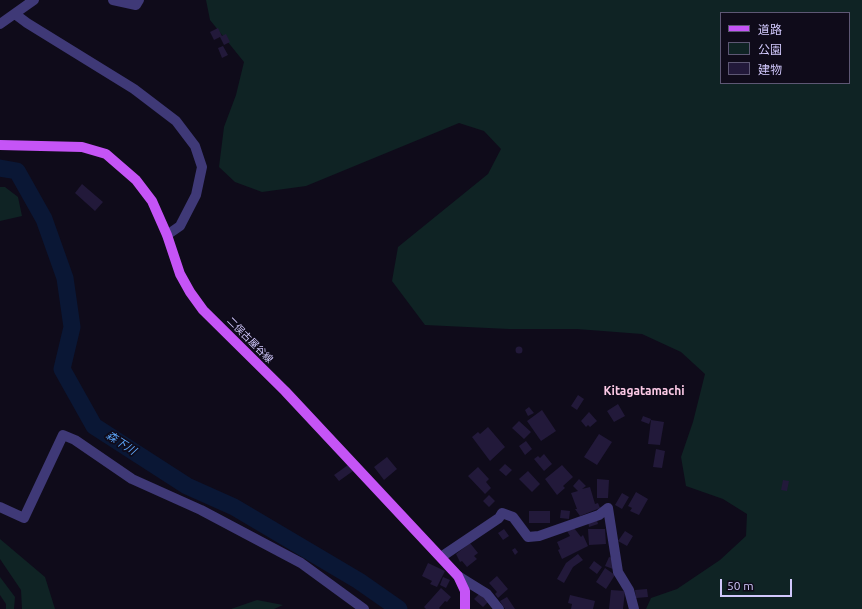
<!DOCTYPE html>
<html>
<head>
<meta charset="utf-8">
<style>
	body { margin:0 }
	#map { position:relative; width:862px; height:609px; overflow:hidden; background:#0f0b1a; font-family:Ubuntu,"Noto Sans JP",sans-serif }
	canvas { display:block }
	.legend { position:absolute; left:720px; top:12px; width:130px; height:72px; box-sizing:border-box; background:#0f0b1a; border:1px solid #5d5774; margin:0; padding:5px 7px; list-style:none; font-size:12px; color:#d1c8fc }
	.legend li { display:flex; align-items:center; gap:8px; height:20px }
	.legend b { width:20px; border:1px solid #5d5774 }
	.scale { position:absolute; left:720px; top:579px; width:72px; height:18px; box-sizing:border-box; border:2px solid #d1c8fc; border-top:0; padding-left:5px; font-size:12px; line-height:14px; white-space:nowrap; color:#d1c8fc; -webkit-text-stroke:3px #0f0b1a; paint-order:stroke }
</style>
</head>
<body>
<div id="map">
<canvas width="862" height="609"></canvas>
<ul class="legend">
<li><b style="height:5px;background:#c554f6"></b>道路</li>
<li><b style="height:11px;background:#0f2324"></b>公園</li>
<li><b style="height:11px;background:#22193a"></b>建物</li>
</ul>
<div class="scale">50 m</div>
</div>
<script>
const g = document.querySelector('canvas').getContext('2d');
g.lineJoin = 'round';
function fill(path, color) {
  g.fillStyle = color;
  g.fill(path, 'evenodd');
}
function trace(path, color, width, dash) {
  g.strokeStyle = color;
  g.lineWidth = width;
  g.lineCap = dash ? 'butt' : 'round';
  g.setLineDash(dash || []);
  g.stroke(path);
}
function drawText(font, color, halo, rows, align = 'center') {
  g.font = font + ' Ubuntu,"Noto Sans JP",sans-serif';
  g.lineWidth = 3.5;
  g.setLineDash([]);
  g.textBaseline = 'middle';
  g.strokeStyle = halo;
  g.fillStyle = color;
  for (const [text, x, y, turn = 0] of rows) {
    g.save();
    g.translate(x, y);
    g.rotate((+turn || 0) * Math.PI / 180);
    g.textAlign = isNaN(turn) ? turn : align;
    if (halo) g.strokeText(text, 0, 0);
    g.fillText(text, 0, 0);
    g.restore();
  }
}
fill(new Path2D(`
	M206,0h656v609h-216l5,-11 26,-9 43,-29 26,-24 1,-22 -24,-15 -37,-13 -5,-29 12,-35 12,-48 -24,-22 -39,-18 -65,-5h-68l-84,-4 -33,-44 6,-34 90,-73 13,-25 -17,-18 -25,-8 -153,63 -44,6 -27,-10 -16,-15 5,-40 12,-32 8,-33 -34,-42zM721,13h128v70h-128z
	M0,187h5l13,10 4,19 -22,5z
	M0,539l45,38 10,32h-33l-1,-19 -21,-31z
	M0,577l15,20 -1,12h-8v-5l-6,-9z
	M257,600l26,5 -9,4h-43z`), '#0f2324');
trace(new Path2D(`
	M0,168l17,3 27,48 21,59 7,49 -10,42 32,57 93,60 47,21 125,74 40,28`), '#0a1735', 17);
fill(new Path2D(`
	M218,28l4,8 4,-2 4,8 -6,3 -4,-8 -6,3 -4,-8z
	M223,46l5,9 -6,3 -4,-10z
	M82,184l21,18 -8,9 -20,-18z
	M515.5 350a3.5 3.5 0 1 1 7 0a3.5 3.5 0 1 1-7 0Z
	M578,395l6,4 -7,11 -6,-4z
	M618,404l7,12 -11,6 -7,-11z
	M529,407l5,6 -6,3 -3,-6z
	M542,410l14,21 -15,10 -14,-20z
	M589,412l8,9 -7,6 -2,-2 -2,2 -5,-6z
	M643,416l8,3 -2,5 -8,-3z
	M651,420l13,2 -4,23 -12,-1z
	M519,421l12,11 -7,7 -12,-11z
	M488,427l17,20 -15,14 -18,-24 6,-5 2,2z
	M599,434l13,8 -15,23 -13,-8z
	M526,441l6,8 -7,6 -6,-9z
	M656,449l9,2 -3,17 -9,-1z
	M544,454l8,10 -8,7 -10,-12 4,-3 2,2z
	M387,457l10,12 -13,11 -10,-13z
	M505,464l7,6 -6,6 -7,-6z
	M348,465l5,6 -14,10 -5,-6z
	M562,465l11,12 -10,9 2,2 -8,7 -12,-16z
	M478,467l11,12 -3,3 5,6 -6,6 -17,-18z
	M528,471l12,13 -8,8 -13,-13z
	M579,479l7,7 -4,3 8,-2 5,17 3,-1 2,5 -20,8 -5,-7h2l-6,-16 7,-2 -5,-5z
	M597,479l12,1 -1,18h-11z
	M783,480l6,1 -2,10 -6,-1z
	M636,492l12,7 -9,16 -9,-4 2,-3 -4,-2z
	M622,493l7,4 -7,12 -7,-4z
	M489,495l6,6 -6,6 -6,-6z
	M561,510l9,1 -1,8 -9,-1z
	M529,511h21v12h-21z
	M597,520l1,4 -9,3 -1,-5z
	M574,528l7,9 2,-2 5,11 -26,13 -4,-9 2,-1 -3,-7 13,-6 -3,-5z
	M504,529l5,7 -6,4 -5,-7z
	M588,529h17l1,15 -17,1z
	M625,531l8,5 -6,10 -9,-5z
	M470,543l8,10 -4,3 3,3 -10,8 -5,-6 -2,1 -4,-8z
	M515,548l3,4 -3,3 -3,-5z
	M578,554l5,6 -10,7 -9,16 -7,-4 9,-16z
	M609,557l4,1v11l-8,-3z
	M594,561l8,6 -5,7 -8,-6z
	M428,563l17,8 -8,16 -7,-3 2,-3 -10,-5z
	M605,568l10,7 -9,14 -10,-7z
	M497,576l11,13 -10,9 -3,-4 2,-2 -8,-9z
	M443,577l7,3 -4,8 -6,-3z
	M441,588l10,9 -4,5 -2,-1 -6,7 1,1h-14l-2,-2z
	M647,589l1,8 -12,1 -1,-8z
	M611,590l14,1 -2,18h-14z
	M480,593l9,8 -6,6 -9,-8z
	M570,595l25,6 -2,8h-22l1,-5 -4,-1z
	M507,597l8,12h-10l-5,-8z`), '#22193a');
trace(new Path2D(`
	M113,0l23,5 3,-5
	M15,14l12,9 107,66 42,32 19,25 7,21 -6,28 -16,31 -13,9
	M0,24l34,-24
	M0,507l24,11 39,-83 12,5 57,39 69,31 100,53 63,46
	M441,557l58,-39 3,-5 11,4 15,20 11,-1 60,-21 9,-7 10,64 11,18 5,19
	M458,576l29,18 12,15`), '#3f3977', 10);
trace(new Path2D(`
	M0,145l82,2 24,7 30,26 16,21 15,34 13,39 10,18 13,18 82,81 173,185 7,15v18`), '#c554f6', 10);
drawText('10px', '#d1c8fc', '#0f0b1a', [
	["二俣古屋谷線",250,340,45]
]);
drawText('italic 11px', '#5ba4f7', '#0f0b1a', [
	["森下川",121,443,33]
]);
drawText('bold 12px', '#fccae6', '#0f0b1a', [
	["Kitagatamachi",644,391]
]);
</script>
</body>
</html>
